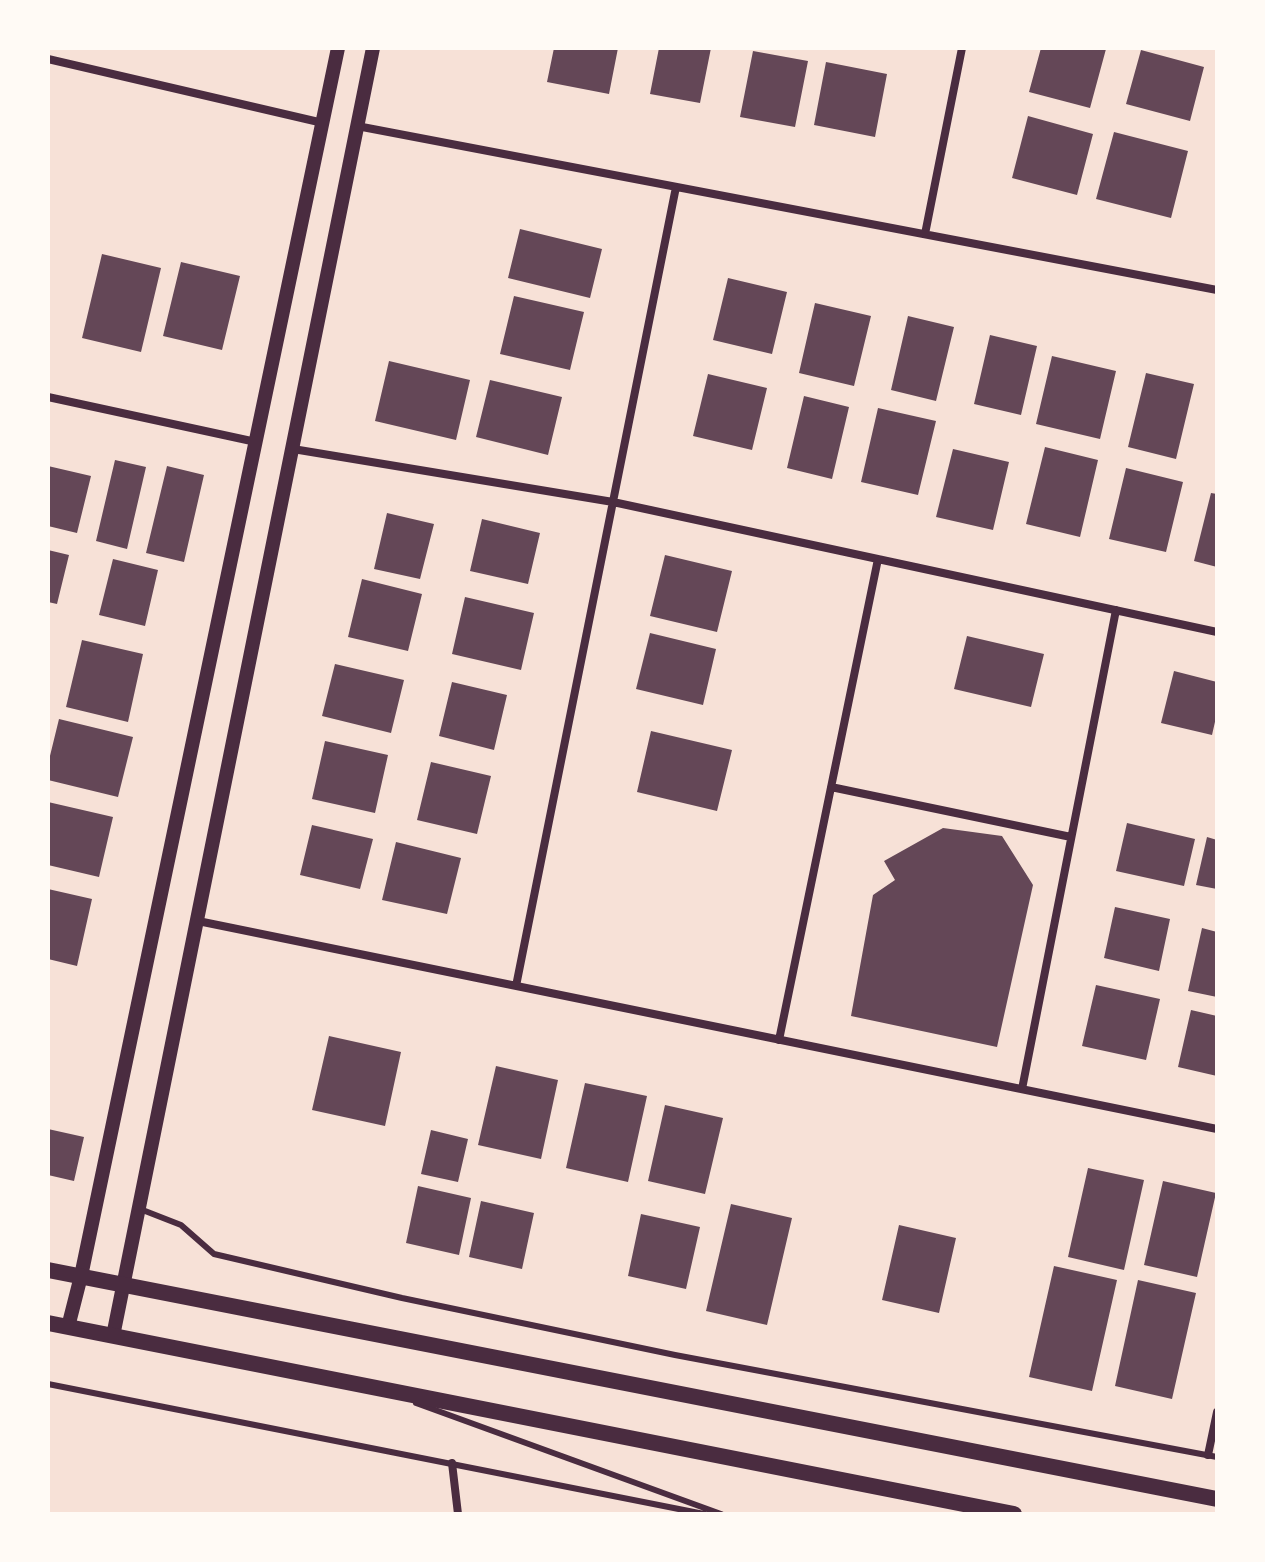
<!DOCTYPE html>
<html>
<head>
<meta charset="utf-8">
<style>
	body { margin:0 }
	#map { position:relative; width:1265px; height:1562px; overflow:hidden; background:#f7e1d7; font-family:Jost,sans-serif }
	canvas { display:block }
	.frame { position:absolute; inset:0; border:50px solid #fffaf5; pointer-events:none }
</style>
</head>
<body>
<div id="map">
<canvas width="1265" height="1562"></canvas>
<div class="frame"></div>
</div>
<script>
const g = document.querySelector('canvas').getContext('2d');
g.lineJoin = 'round';
function fill(path, color) {
  g.fillStyle = color;
  g.fill(path, 'evenodd');
}
function trace(path, color, width, dash) {
  g.strokeStyle = color;
  g.lineWidth = width;
  g.lineCap = dash ? 'butt' : 'round';
  g.setLineDash(dash || []);
  g.stroke(path);
}
fill(new Path2D(`
	M554,48h64l-9,46 -62,-12z
	M659,48h52l-11,55 -50,-9z
	M1041,48l65,1 -16,59 -61,-16z
	M1141,50l63,17 -14,54 -64,-17z
	M753,51l55,10 -13,66 -55,-10z
	M826,62l61,12 -12,63 -61,-12z
	M1028,116l65,18 -16,61 -65,-17z
	M1114,132l74,19 -17,67 -75,-19z
	M520,229l82,20 -12,49 -82,-20z
	M102,254l59,14 -20,84 -59,-14z
	M181,262l59,14 -18,74 -59,-14z
	M728,278l59,14 -15,62 -59,-14z
	M514,296l70,16 -14,58 -70,-16z
	M815,303l56,13 -17,70 -55,-13z
	M908,316l46,11 -18,74 -45,-11z
	M990,335l47,11 -16,69 -47,-11z
	M1052,356l64,15 -16,68 -64,-15z
	M389,361l81,19 -14,60 -81,-19z
	M1146,373l48,11 -18,75 -48,-12z
	M708,374l59,14 -15,62 -59,-14z
	M490,380l72,17 -14,58 -72,-18z
	M804,396l45,11 -17,72 -45,-11z
	M878,408l58,13 -18,74 -57,-13z
	M1045,447l53,13 -18,77 -54,-13z
	M953,449l56,13 -16,68 -57,-13z
	M115,460l31,7 -19,82 -31,-8z
	M48,466l43,10 -14,57 -29,-7z
	M167,466l37,9 -20,87 -38,-9z
	M1126,468l57,14 -17,70 -57,-13z
	M1211,493l6,1v73l-23,-6z
	M387,513l47,11 -14,55 -46,-10z
	M482,519l58,14 -12,51 -58,-13z
	M48,550l21,5 -12,49 -9,-2z
	M665,555l67,16 -15,61 -67,-16z
	M113,559l45,11 -13,56 -46,-11z
	M362,579l60,15 -14,57 -60,-14z
	M465,597l69,16 -13,57 -69,-16z
	M650,633l66,16 -13,56 -67,-16z
	M967,636l77,18 -13,53 -77,-18z
	M82,640l61,14 -15,68 -62,-15z
	M335,664l69,16 -13,53 -69,-17z
	M1174,671l43,11v31l-5,22 -51,-12z
	M452,682l55,13 -13,55 -55,-14z
	M59,719l74,18 -15,60 -70,-17v-16z
	M651,731l81,19 -15,61 -80,-19z
	M325,741l63,14 -13,58 -63,-14z
	M431,762l60,14 -14,58 -60,-14z
	M48,802l65,15 -14,60 -51,-12z
	M1127,823l68,16 -11,47 -68,-15z
	M312,825l61,14 -13,50 -60,-14z
	M943,828l59,8 31,49 -36,162 -146,-31 22,-121 22,-15 -11,-19z
	M1207,837l10,3v49l-21,-4z
	M396,842l65,16 -14,56 -65,-14z
	M48,889l44,10 -15,67 -29,-7z
	M1115,907l55,12 -11,52 -55,-13z
	M1202,928l15,4v65l-29,-6z
	M1096,985l64,14 -14,61 -64,-14z
	M1191,1010l26,6v60l-39,-9z
	M329,1036l72,16 -16,74 -73,-16z
	M496,1066l62,14 -17,79 -63,-14z
	M585,1083l62,13 -19,86 -62,-14z
	M665,1105l58,13 -18,76 -57,-13z
	M48,1129l36,8 -10,44 -26,-6z
	M431,1130l37,9 -10,43 -37,-8z
	M1088,1168l56,12 -20,90 -56,-13z
	M1163,1181l53,12 -19,84 -53,-12z
	M418,1186l53,12 -12,57 -53,-12z
	M481,1201l53,12 -12,56 -53,-12z
	M731,1204l61,14 -25,107 -61,-14z
	M641,1214l59,13 -14,62 -58,-13z
	M899,1225l57,13 -17,75 -57,-13z
	M1054,1266l63,14 -25,111 -63,-14z
	M1138,1280l58,13 -24,106 -57,-13z`), '#644757');
trace(new Path2D(`
	M140,1209l41,16 33,29 188,44 273,57 542,102
	M48,1384l656,130
	M416,1403l305,111`), '#4a2c40', 6);
trace(new Path2D(`
	M48,59l275,64
	M357,126l860,164
	M925,234l37,-186
	M48,397l208,45
	M293,449l320,53 604,130
	M831,787l240,50
	M198,921l1019,208
	M516,986l160,-799
	M779,1040l99,-481
	M1022,1089l94,-479
	M1208,1455l9,-43
	M452,1463l6,51`), '#4a2c40', 8);
trace(new Path2D(`
	M68,1327l13,-51 257,-1228
	M113,1336l260,-1288`), '#4a2c40', 14);
trace(new Path2D(`
	M48,1270l1169,229
	M48,1323l966,191`), '#4a2c40', 16);
</script>
</body>
</html>
